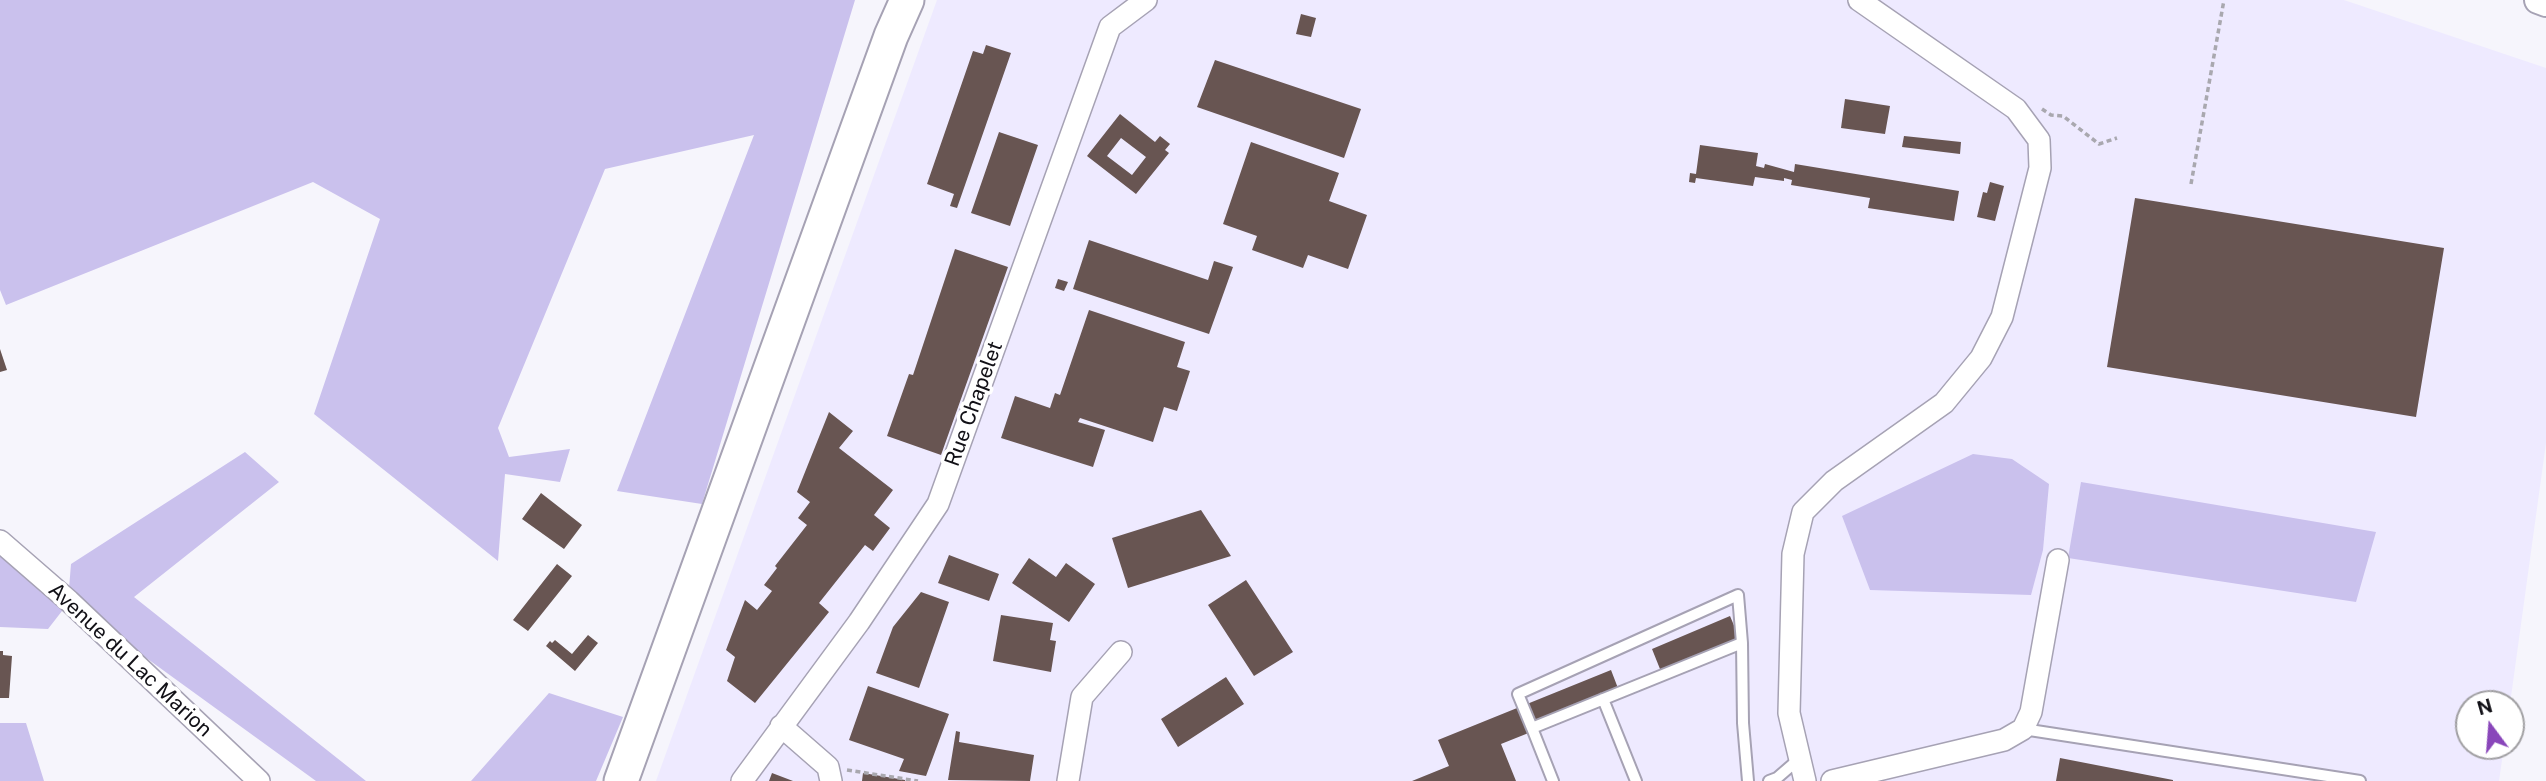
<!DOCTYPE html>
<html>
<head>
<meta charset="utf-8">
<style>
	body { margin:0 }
	#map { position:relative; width:2546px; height:781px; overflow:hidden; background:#f6f5fc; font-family:"Public Sans",sans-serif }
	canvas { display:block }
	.north { position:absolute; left:2455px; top:690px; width:70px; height:70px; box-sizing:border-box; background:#fff; border:2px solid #a09fa2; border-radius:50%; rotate:344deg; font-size:19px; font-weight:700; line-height:28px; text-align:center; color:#111016 }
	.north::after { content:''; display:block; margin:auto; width:24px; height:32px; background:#8946ba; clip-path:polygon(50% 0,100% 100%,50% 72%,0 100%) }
</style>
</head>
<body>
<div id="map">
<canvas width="2546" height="781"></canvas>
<div class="north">N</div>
</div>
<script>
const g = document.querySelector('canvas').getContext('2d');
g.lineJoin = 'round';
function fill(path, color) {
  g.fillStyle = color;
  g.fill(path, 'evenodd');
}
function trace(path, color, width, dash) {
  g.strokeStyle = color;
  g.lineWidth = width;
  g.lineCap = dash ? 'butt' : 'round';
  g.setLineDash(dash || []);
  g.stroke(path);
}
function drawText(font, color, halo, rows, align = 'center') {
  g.font = font + ' "Public Sans",sans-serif';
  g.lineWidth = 7;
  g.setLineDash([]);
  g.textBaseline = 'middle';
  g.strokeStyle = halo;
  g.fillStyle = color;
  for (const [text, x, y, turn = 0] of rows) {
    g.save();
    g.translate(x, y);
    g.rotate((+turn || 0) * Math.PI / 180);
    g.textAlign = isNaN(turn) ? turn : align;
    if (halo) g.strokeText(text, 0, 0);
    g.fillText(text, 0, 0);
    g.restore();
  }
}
fill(new Path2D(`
	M937,0h1407l202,68v375l-36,261h-41v42h35l-5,35h-1843z`), '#eeeaff');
fill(new Path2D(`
	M0,0h855l-153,504 -85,-13 137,-356 -149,34 -107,259 11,29 61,-8 -10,33 -55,-8 -7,87 -184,-147 66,-195 -67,-37 -307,123 -6,-15z
	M245,452l34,30 -145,115 232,184h-50l-247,-179 -21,27 -48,-2v-86l68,60 3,-37z
	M1973,454l39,5 37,25 -6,66 -12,45 -161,-5 -28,-74z
	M2081,482l295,50 -20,70 -288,-44z
	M549,693l74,24 -27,64h-125z
	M0,723h26l18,58h-44z`), '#cac1ed');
fill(new Path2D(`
	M1301,14l15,4 -5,19 -15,-3z
	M986,45l25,8 -54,155 -7,-2 4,-12 -27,-10 46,-133 10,3z
	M1215,60l146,49 -17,49 -147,-51z
	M1845,99l45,7 -5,28 -44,-6z
	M1120,114l35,28 5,-6 10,8 -5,6 4,3 -33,41 -49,-38zM1121,138l25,19 -14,18 -25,-19z
	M999,132l39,13 -28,81 -39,-13z
	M1904,136l57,6 -1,12 -58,-7z
	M1251,142l88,31 -10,28 38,14 -19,54 -40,-14 -5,13 -51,-18 5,-14 -34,-12z
	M1700,145l58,8 -2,13 8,2 1,-4 29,8 1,-8 164,27 -5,30 -86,-13 2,-10 -79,-13 1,-5 -8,-2v3l-29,-4 -2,9 -57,-8 -1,5 -6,-1 1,-9 6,1z
	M1990,182l14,4 -9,35 -18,-4 6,-25 4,1z
	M2135,198l309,50 -28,169 -309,-50z
	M1089,240l119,40 6,-19 19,6 -24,67 -136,-45z
	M955,249l53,18 -67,188 -54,-19 22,-62 4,1z
	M1058,279l10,3 -4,9 -9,-3z
	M1089,310l96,32 -8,25 13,4 -13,40 -13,-4 -11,35 -73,-24 -2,4 27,8 -12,37 -92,-29 14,-42 35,12 5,-15 5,2z
	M0,349l7,21 -7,2z
	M829,412l24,19 -14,17 54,42 -19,25 16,13 -17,23 -8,-6 -46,58 10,9 -74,91 -28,-22 8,-24 -9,-7 19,-50 12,10 15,-19 -8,-6 13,-17 -2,-2 32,-41 -9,-7 12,-16 -13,-10z
	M541,493l41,32 -18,24 -42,-30z
	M1201,510l30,46 -103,32 -16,-50z
	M949,555l50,19 -10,27 -51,-18z
	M1029,558l27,19 10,-14 29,21 -26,38 -57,-39z
	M557,564l15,12 -44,55 -15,-11z
	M1246,580l47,72 -39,24 -46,-71z
	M921,592l28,10 -30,86 -43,-15 17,-46z
	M1001,615l52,8 -3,17 6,1 -5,31 -58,-11z
	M1730,616l11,26 -79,32 -10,-25z
	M588,635l10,8 -23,28 -29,-25 4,-5 2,2 3,-3 17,14z
	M0,651h3v4l9,1 -3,42h-9z
	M1611,670l10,26 -120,48 15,37h-104l37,-15 -11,-26z
	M1226,677l18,27 -66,43 -17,-28z
	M868,686l81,28 -23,62 -27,-5 5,-12 -55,-19z
	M956,731l4,1 -1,10 75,13 -4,26 -82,-1z
	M2060,758l113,22v1h-117z
	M772,773l21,8h-24z
	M863,773l42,7v1h-43z`), '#685552');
const service = new Path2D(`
	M1603,699l33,82
	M1532,728l-14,-34 220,-99 4,48
	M2023,729l337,52
	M1553,781l-21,-53 210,-85 1,80 5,58
	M1769,781l8,-3 22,-19`);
const minor = new Path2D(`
	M0,541l69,60 190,180
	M781,726l47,41 3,14
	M742,781l117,-159 79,-118 172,-477 36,-27
	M1068,781l14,-84 39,-45
	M1805,781l-16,-68 4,-159 10,-42 31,-31 110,-78 37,-45 21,-41 38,-149 -1,-28 -23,-31 -157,-109
	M1832,781l172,-41 19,-11 8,-17 27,-152`);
const tertiary = new Path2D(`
	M2538,0l8,3`);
const primary = new Path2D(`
	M621,781l270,-745 16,-36`);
trace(service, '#a6a2b4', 14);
trace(minor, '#a6a2b4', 24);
trace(tertiary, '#a6a2b4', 30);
trace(primary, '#a6a2b4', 37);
trace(new Path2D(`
	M2042,109l9,6 12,1 36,28 18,-6
	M2191,184l33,-184
	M847,770l71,11`), '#a9a8af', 3.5, [5, 3.5]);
trace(service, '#fff', 10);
trace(minor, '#fff', 21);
trace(tertiary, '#fff', 26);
trace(primary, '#fff', 33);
drawText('21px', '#111016', '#fff', [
	["Rue Chapelet",974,404,-70],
	["Avenue du Lac Marion",130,660,43]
]);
</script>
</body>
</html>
